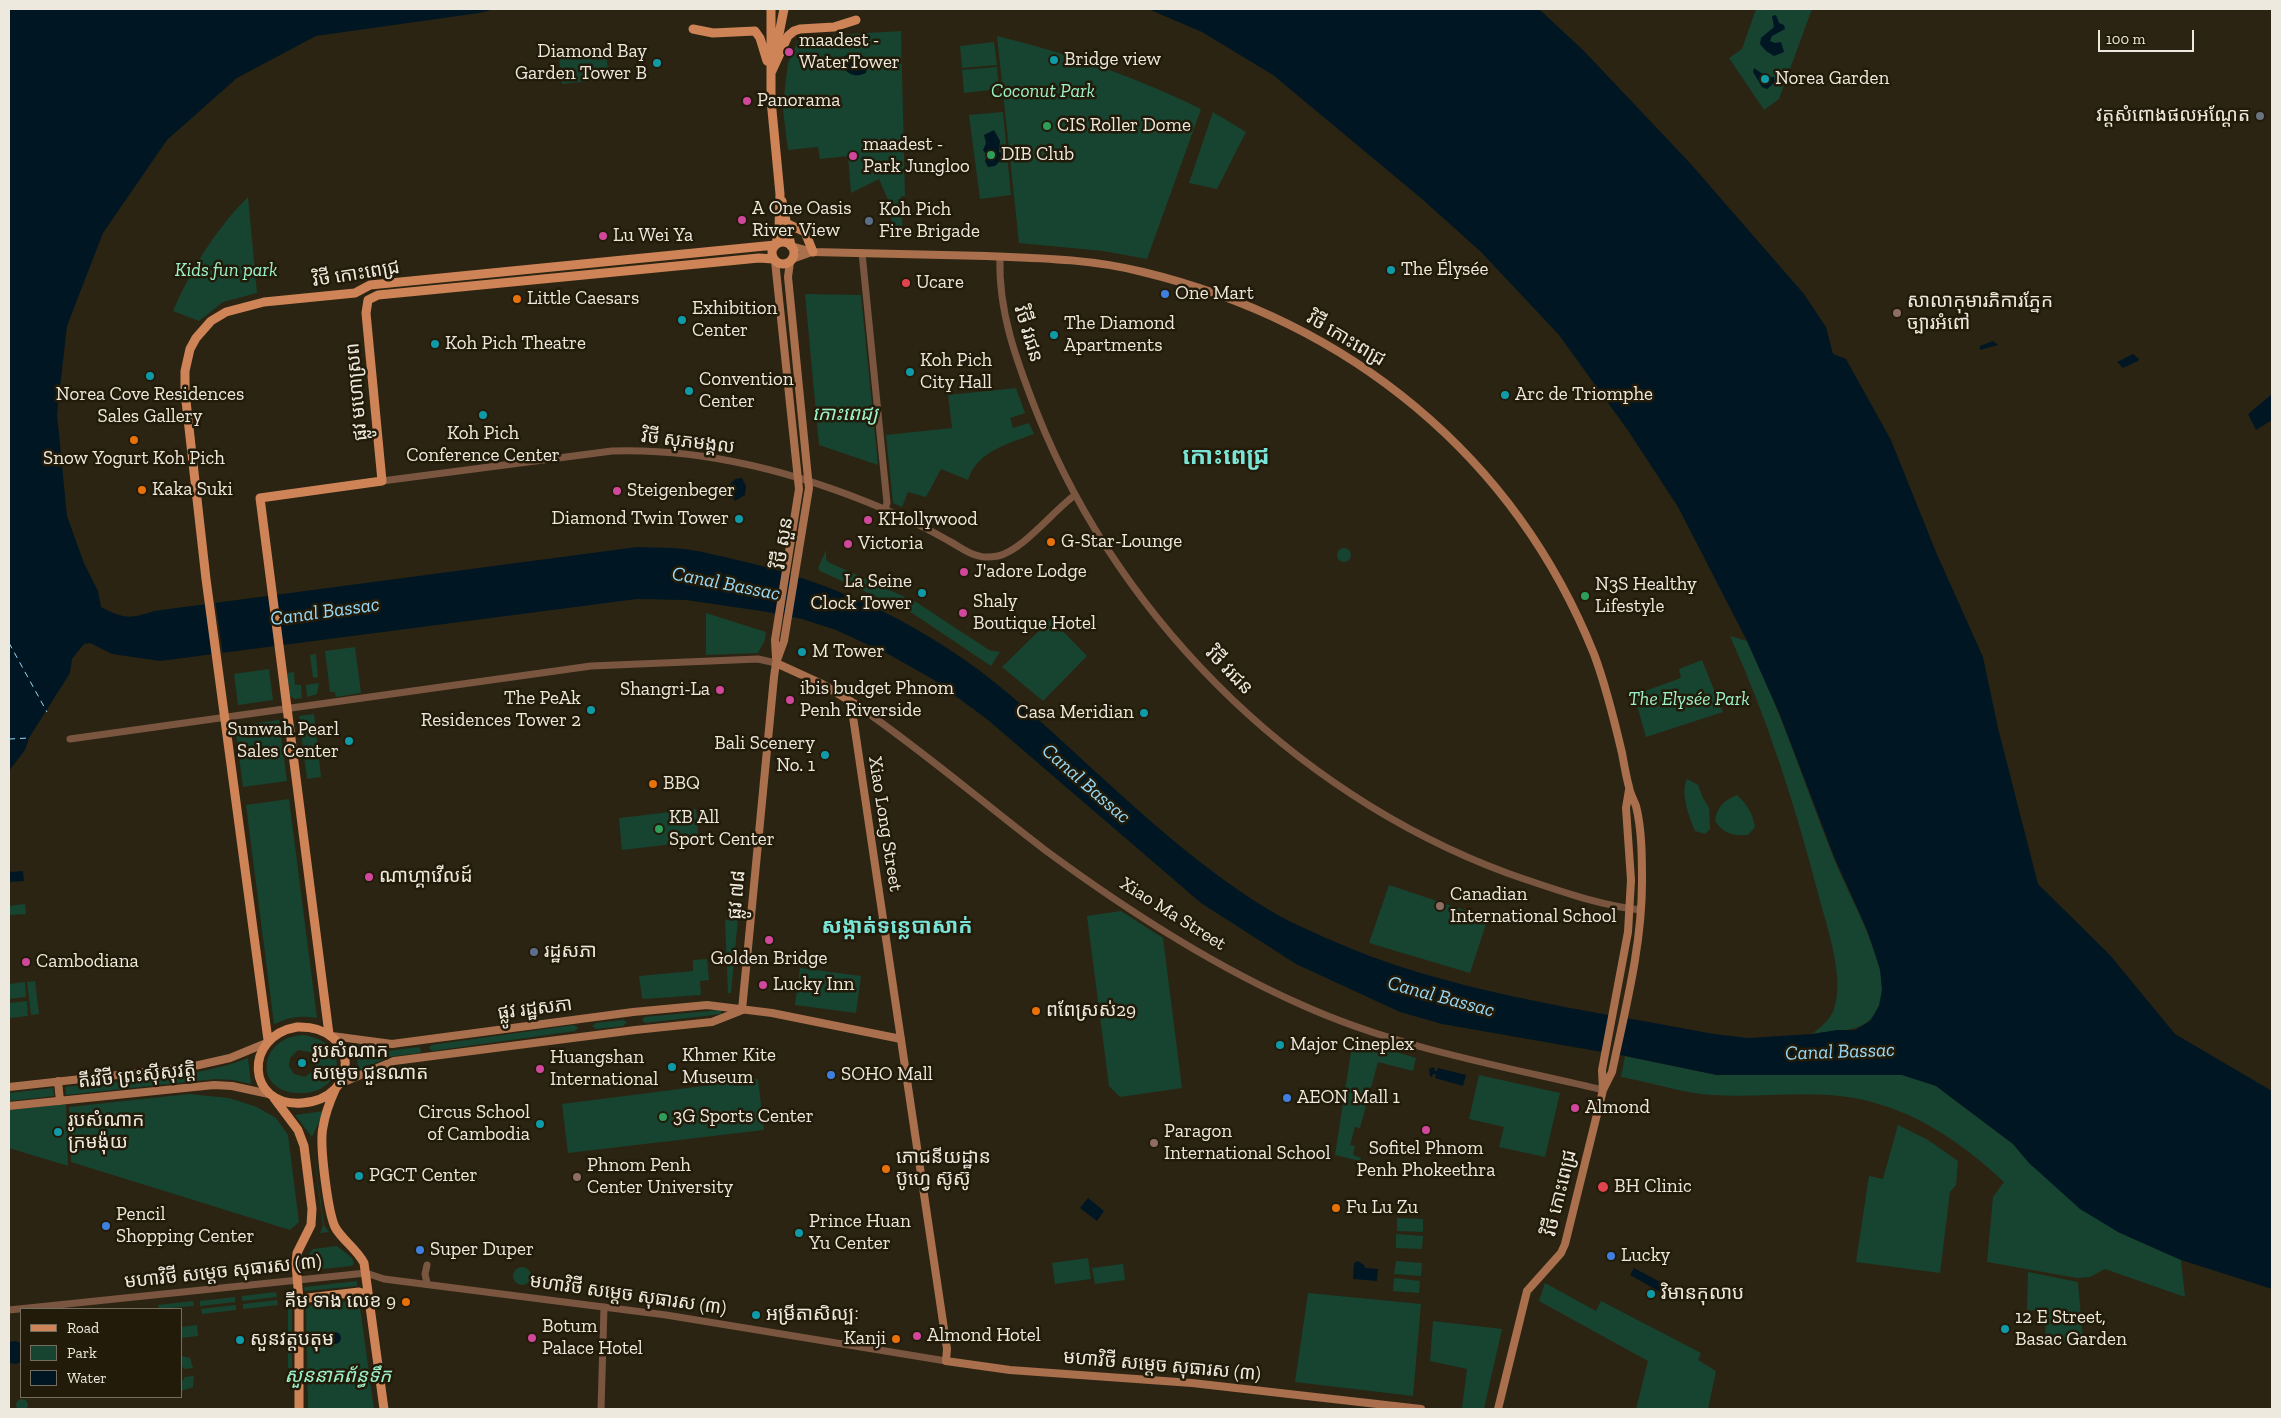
<!DOCTYPE html>
<html>
<head>
<meta charset="utf-8">
<style>
	body { margin:0 }
	#map { position:relative; width:2281px; height:1418px; overflow:hidden; background:#2c2412; font-family:"Zilla Slab",serif }
	canvas { display:block }
	.frame { position:absolute; inset:0; border:10px solid #eee9de; pointer-events:none }
	.legend { position:absolute; left:20px; top:1308px; width:162px; height:90px; box-sizing:border-box; background:#221b09; border:1px solid #746d5e; margin:0; padding:6px 9px; list-style:none; font-size:15px; color:#eee9de }
	.legend li { display:flex; align-items:center; gap:10px; height:25px }
	.legend b { width:25px; border:1px solid #746d5e }
	.scale { position:absolute; left:2098px; top:30px; width:96px; height:22px; box-sizing:border-box; border:2px solid #eee9de; border-top:0; padding-left:6px; font-size:15px; line-height:18px; white-space:nowrap; color:#eee9de; -webkit-text-stroke:4px #221b09; paint-order:stroke }
</style>
</head>
<body>
<div id="map">
<canvas width="2281" height="1418"></canvas>
<div class="frame"></div>
<ul class="legend">
<li><b style="height:6px;background:#cf8457"></b>Road</li>
<li><b style="height:14px;background:#174331"></b>Park</li>
<li><b style="height:14px;background:#001723"></b>Water</li>
</ul>
<div class="scale">100 m</div>
</div>
<script>
const g = document.querySelector('canvas').getContext('2d');
g.lineJoin = 'round';
function fill(path, color) {
  g.fillStyle = color;
  g.fill(path, 'evenodd');
}
function trace(path, color, width, dash) {
  g.strokeStyle = color;
  g.lineWidth = width;
  g.lineCap = dash ? 'butt' : 'round';
  g.setLineDash(dash || []);
  g.stroke(path);
}
function drawText(font, color, halo, rows, align = 'center') {
  g.font = font + ' "Zilla Slab","Noto Sans Khmer",serif';
  g.lineWidth = 5;
  g.setLineDash([]);
  g.textBaseline = 'middle';
  g.strokeStyle = halo;
  g.fillStyle = color;
  for (const [text, x, y, turn = 0] of rows) {
    g.save();
    g.translate(x, y);
    g.rotate((+turn || 0) * Math.PI / 180);
    g.textAlign = isNaN(turn) ? turn : align;
    if (halo) g.strokeText(text, 0, 0);
    g.fillText(text, 0, 0);
    g.restore();
  }
}
fill(new Path2D(`
	M1756,9h56l-33,90 -15,11 -35,-52 13,-9z
	M901,31l4,165h-4l2,42 -10,1 -3,-35 -11,-25 -28,14 -3,-37 -28,3 -2,-12 -30,3 -5,-40 2,-22 3,-25 12,-26z
	M997,36c71,17 138,41 204,73l-54,150 -44,-8 -84,-8z
	M994,42l3,23 -35,3 -2,-22z
	M606,55l3,24 -47,5 -3,-25z
	M997,67l2,22 -35,4 -2,-23z
	M1003,112l8,83 -31,4 -11,-84z
	M1213,112l33,20 -29,57 -28,-6z
	M248,197l9,96 -34,9 -24,19 -26,-10c19,-43 42,-81 75,-114z
	M805,294l56,1 17,170 -59,-20z
	M1016,388l9,25 -15,5 3,10 16,-5 5,11c-26,10 -57,17 -66,46l-27,-11 -15,28 -18,-5 -6,15 -9,-4 -7,-68 66,-7 -4,-33z
	M1337 555a7 7 0 1 1 14 0a7 7 0 1 1-14 0Z
	M826,550v9l2,3 88,40 73,48 11,2 -9,14 -79,-53 -92,-42 -2,-3z
	M706,613l60,19 -1,8 -7,13 -52,2z
	M1051,619l36,37 -44,45 -41,-34z
	M1730,636l17,5c11,25 23,50 33,76 19,47 35,95 54,142 15,36 35,70 45,108 4,12 4,26 0,38 -10,30 -41,24 -67,29 9,-7 18,-14 22,-25 11,-31 -7,-82 -15,-112 -23,-89 -51,-177 -89,-261z
	M355,647l6,46 -25,4 -1,-5h-5l-5,-41z
	M316,654l2,23 -5,1 -3,-23z
	M1702,660l21,52 -77,25 -12,-42 47,-17 -2,-9z
	M269,669l4,31 -35,5 -4,-31z
	M294,672l1,13h6l1,13 -7,1 -5,-3 -3,-23z
	M319,683l-2,11 -10,3 -1,-12z
	M314,714l7,63 -14,2 -8,-63z
	M279,720l8,61 -44,6 -8,-61z
	M1687,779l11,6 4,11 7,12 1,21 -5,5 -10,-3c-6,-15 -15,-38 -8,-52z
	M1737,795c10,9 16,19 18,32l-7,8c-15,1 -24,-1 -33,-14 2,-14 9,-21 22,-26z
	M289,799l28,219c-17,-3 -27,-1 -43,6l-28,-219z
	M696,809l3,32 -77,9 -3,-32z
	M1389,885l99,33 -18,55 -101,-30z
	M25,904l1,10 -17,1v-9z
	M1121,911l42,27 19,150 -62,9 -11,-11 -22,-170z
	M738,919l-7,74h-3l-3,-73z
	M707,959l2,21 -9,1 1,14 -58,4 -1,-2 -3,-21 54,-5v-11z
	M800,968l61,8 -5,37 -61,-8z
	M35,981l4,33 -8,1 -4,-33z
	M25,982l1,15 -17,2v-15z
	M27,1001l1,15 -19,2v-15z
	M721,1010v4l-76,9 -3,-3 2,-3z
	M623,1020l4,2 -4,4 -27,3 -4,-3 4,-3z
	M574,1025l4,3 -3,3 -143,20 -3,-3 2,-3z
	M303,1035c53,8 38,61 -5,58 -46,-2 -39,-56 5,-58zM298,1050l12,2 6,9 -2,9 -9,7 -11,-3 -5,-8 1,-8z
	M1353,1039l63,19 -3,13 -35,-9 -18,66 -5,-1 -5,18 5,1 -2,9 8,3 -1,3 -25,-6z
	M356,1044l31,7 32,-4 2,3 -1,3 -32,4 -30,14z
	M1625,1056l92,19h185l18,5 16,6 77,58 16,19 89,69 63,28 4,37 -80,-28 -15,8 -13,1 -90,-16 6,-65 11,-15c-43,-40 -90,-73 -150,-84 -46,-8 -94,0 -140,-3 -28,-1 -64,-13 -93,-18z
	M248,1058l3,26 -18,-4 -18,-1 -149,16 -1,-8c56,-7 131,-8 183,-29z
	M1479,1075l81,18 -15,64 -46,-10 5,-20 -35,-8z
	M758,1079l6,51 -196,23 -6,-49z
	M53,1088l1,8 -45,5v-8z
	M189,1094l40,4 28,9 19,11 12,17 11,87 -9,8 -219,-68 -2,-55z
	M66,1104l2,62 -59,-18v-38z
	M324,1111l-12,26 12,88 5,7 -9,1 3,-8 -11,-88 -17,-22z
	M1898,1125l30,15 30,21 -2,24 -6,7 -10,81 -84,-11 13,-86 14,3z
	M1397,1218l26,1v13l-26,-1z
	M1396,1234l27,2 -1,13 -26,-1z
	M337,1246l15,12 2,6 -3,2 -38,4 -8,-7v-4l8,-10z
	M1088,1258l3,21 -36,5 -3,-21z
	M1396,1261l26,2 -1,13 -27,-2z
	M1123,1264l2,16 -30,4 -3,-16z
	M513 1276a9 9 0 1 1 18 0a9 9 0 1 1-18 0Z
	M2028,1272l50,10 5,59 -38,1 1,-31 -19,-1z
	M1394,1278l26,3 -1,12 -26,-2z
	M357,1281v5l-52,5 -1,-2 1,-2z
	M1545,1283l51,28 5,-10 100,52 -3,7 18,11 -8,38h-72l12,-48 -109,-60z
	M276,1292l1,5 -35,4v-5z
	M1308,1293l113,11 -8,92 -118,-14z
	M235,1297v5l-35,4v-5z
	M277,1300l1,5 -35,4v-5z
	M359,1300l15,109h-66l-2,-103z
	M193,1301l1,5 -35,3 -1,-4z
	M236,1305v5l-34,4 -1,-5z
	M288,1309h4v59h-4z
	M1433,1321l69,8 -18,80 -22,-1 5,-39 -37,-8z
	M197,1325l1,11 -17,2v-11z
	M181,1356l9,2 3,10 -9,1 -3,-4z
	M194,1376l-1,11 -12,4v-8l4,-6z
	M16 1405a6 6 0 1 1 12 0a6 6 0 1 1-12 0Z`), '#174331');
fill(new Path2D(`
	M9,9h486l-16,4 -163,23 -79,42 -70,62 -64,93 -36,93 -10,88 10,102 17,47 14,28 3,16c23,12 29,12 53,4l483,-64c18,1 37,0 54,3 14,2 28,6 42,9 101,22 197,68 276,135 88,75 167,161 267,220 16,9 33,16 50,24 122,55 258,71 388,96l34,4 64,-4 25,-4h18l15,-9 9,-15 3,-16 -2,-21 -13,-39 -32,-71 -55,-144 -33,-74 -69,-134 -49,-75 -70,-97 -78,-83 -59,-53 -149,-124 -71,-43 -54,-23h391l45,42 106,112 114,131 22,33 7,27 13,5 45,81 45,112 47,105 15,71 40,156 72,71 65,79 97,57v198l-91,-29 -63,-28 -38,-23 -51,-46 -16,-19 -77,-58 -34,-11h-185l-92,-19 -183,-32 -42,-12 -104,-48 -95,-61 -213,-183 -54,-40 -44,-25 -54,-25 -34,-11 -34,-7 -82,-12 -49,-1 -477,62 -48,-7 -22,-11 -6,1 -12,15 -2,14 -41,65 -4,12 -16,21z
	M1776,15l3,8 5,2 1,4 -13,7 -2,5 5,2 6,-1 3,10 -10,4 -8,-5 -6,-7 1,-6 13,-11 -2,-11z
	M853,54l9,1 6,7 -2,11c-10,4 -15,3 -23,-5l1,-12z
	M1754,68l13,9h7l1,5 -8,7 -5,-2 -9,-15z
	M994,130l6,11 -1,11 5,2v3l-9,9 -7,1 -3,-6 2,-6 -4,-5 3,-7 -2,-8z
	M1993,341l5,4 -18,5v-4z
	M2133,354l6,5 -1,2 -15,7 -6,-6z
	M2272,394v26l-16,10 -8,-16z
	M742,478l4,8 -1,9 -10,6 -7,-8v-7l7,-7z
	M9,869l2,3 12,-1 1,10 -15,1z
	M1434,1067l1,4h2l1,-3 28,7 -3,11 -28,-8 1,-4h-3l-1,3 -2,-1 -1,-7z
	M1088,1198l16,13 -7,10 -17,-13z
	M1358,1261l6,4 1,3 13,1 -1,12 -24,-2 1,-16z
	M1634,1268l30,16 -4,8 -30,-17z
	M329 1338a6 6 0 1 1 12 0a6 6 0 1 1-12 0Z
	M15,1341l6,2v19l-5,2 -7,-1v-21z`), '#001723');
fill(new Path2D(`
	M215,600l8,55 -11,2 -7,-55z
	M1610,1011l17,4 -9,43 -17,-3z`), '#2c2412');
trace(new Path2D(`
	M9,643l38,69
	M9,739l20,-1`), '#97d9f9', 1, [6, 5]);
trace(new Path2D(`
	M862,253l25,250 -2,6
	M1000,257c-2,55 17,105 37,156 85,214 271,393 490,467 36,12 75,26 114,30
	M382,481l230,-30c93,-3 187,22 272,58 22,9 44,20 65,32 10,5 19,13 30,15 6,2 13,1 19,0 25,-6 55,-45 77,-61
	M855,704c66,45 127,98 190,146 80,59 166,115 257,155 95,43 200,61 301,85
	M70,739l521,-73 167,-7 18,4
	M427,1265l-2,9 2,9
	M9,1310l357,-37 18,6 282,36 280,46
	M601,1409l3,-102`), '#7a5641', 7);
trace(new Path2D(`
	M791,246l22,6c58,1 115,3 173,4 53,2 106,3 157,16 206,50 371,183 451,382 12,32 20,65 28,99 2,11 4,23 7,34 1,7 5,13 7,19 6,24 6,52 6,76 0,64 -17,128 -30,190l-9,18 -38,154 -4,9 -34,38 -29,118
	M792,259l17,-6
	M775,261l24,228 -24,151 1,18
	M776,663l46,21 33,20 -3,6 95,639 -1,12 64,9 182,13 229,26
	M742,1010l32,-333 2,-14 8,-22 25,-153 -21,-211 2,-15
	M332,1036l60,8 241,-32 74,-7 65,8 129,26
	M58,1081l2,20
	M339,1084l55,-23 241,-31 77,-8 28,-11
	M9,1087l181,-20 40,-9 34,-14
	M1603,1090l-1,-20 26,-138 3,-52 -5,-72 3,-18
	M9,1106l205,-21 18,1 37,8`), '#aa704e', 8);
trace(new Path2D(`
	M771,9v91l9,94 -1,35 -3,15
	M693,29l20,4 42,-2 5,7 7,23
	M775,54l9,-45
	M772,71l16,-35 6,-5 6,-2 34,-2 22,-7
	M782,201l9,45
	M786,223l19,9 8,20
	M772 253a11 11 0 1 1 22 0a11 11 0 1 1-22 0Z
	M297,1027c63,-2 64,72 5,76 -56,4 -59,-67 -5,-76z
	M329,1034l-69,-536 122,-17 -16,-168 2,-13 10,-5 381,-37 14,1
	M268,1040l-62,-461 -21,-187v-21l5,-22 6,-11 15,-17 15,-9 38,-10 91,-9 15,-8 405,-40
	M335,1090c-5,11 -10,25 -12,37 -4,17 5,85 12,100 7,13 21,21 29,36l20,146
	M274,1098l24,32 6,16 8,63 -1,16 -14,28 -1,11 3,36v109
	M299,1306l2,-5 7,-3 51,-6 7,2 4,6`), '#cf8457', 9);
for (const [x, y, r, color] of [
	[789,52,5,"#d1479c"],
	[1054,60,5,"#0f9aa8"],
	[657,63,5,"#0f9aa8"],
	[1765,79,5,"#0f9aa8"],
	[747,101,5,"#d1479c"],
	[2260,116,5,"#6b7280"],
	[1047,126,5,"#2e9e5b"],
	[991,155,5,"#2e9e5b"],
	[853,156,5,"#d1479c"],
	[742,220,5,"#d1479c"],
	[869,221,5,"#5c6f8a"],
	[603,236,5,"#d1479c"],
	[1391,270,5,"#0f9aa8"],
	[906,283,5,"#e0444e"],
	[1165,294,5,"#3f7fe0"],
	[517,299,5,"#e8710a"],
	[1897,313,5,"#8d6e63"],
	[682,320,5,"#0f9aa8"],
	[1054,335,5,"#0f9aa8"],
	[435,344,5,"#0f9aa8"],
	[910,372,5,"#0f9aa8"],
	[150,376,5,"#0f9aa8"],
	[689,391,5,"#0f9aa8"],
	[1505,395,5,"#0f9aa8"],
	[483,415,5,"#0f9aa8"],
	[134,440,5,"#e8710a"],
	[142,490,5,"#e8710a"],
	[617,491,5,"#d1479c"],
	[739,519,5,"#0f9aa8"],
	[868,520,5,"#d1479c"],
	[1051,542,5,"#e8710a"],
	[848,544,5,"#d1479c"],
	[964,572,5,"#d1479c"],
	[922,593,5,"#0f9aa8"],
	[1585,596,5,"#2e9e5b"],
	[963,613,5,"#d1479c"],
	[802,652,5,"#0f9aa8"],
	[720,690,5,"#d1479c"],
	[790,700,5,"#d1479c"],
	[591,710,5,"#0f9aa8"],
	[1144,713,5,"#0f9aa8"],
	[349,741,5,"#0f9aa8"],
	[825,755,5,"#0f9aa8"],
	[653,784,5,"#e8710a"],
	[659,829,5,"#2e9e5b"],
	[369,877,5,"#d1479c"],
	[1440,906,5,"#8d6e63"],
	[769,940,5,"#d1479c"],
	[534,952,5,"#5c6f8a"],
	[26,962,5,"#d1479c"],
	[763,985,5,"#d1479c"],
	[1036,1011,5,"#e8710a"],
	[1280,1045,5,"#0f9aa8"],
	[302,1063,5,"#0f9aa8"],
	[672,1067,5,"#0f9aa8"],
	[540,1069,5,"#d1479c"],
	[831,1075,5,"#3f7fe0"],
	[1287,1098,5,"#3f7fe0"],
	[1575,1108,5,"#d1479c"],
	[663,1117,5,"#2e9e5b"],
	[540,1124,5,"#0f9aa8"],
	[1426,1130,5,"#d1479c"],
	[58,1132,5,"#0f9aa8"],
	[1154,1143,5,"#8d6e63"],
	[886,1169,5,"#e8710a"],
	[359,1176,5,"#0f9aa8"],
	[577,1177,5,"#8d6e63"],
	[1603,1187,6,"#e0444e"],
	[1336,1208,5,"#e8710a"],
	[106,1226,5,"#3f7fe0"],
	[799,1233,5,"#0f9aa8"],
	[420,1250,5,"#3f7fe0"],
	[1611,1256,5,"#3f7fe0"],
	[1651,1294,5,"#0f9aa8"],
	[406,1302,5,"#e8710a"],
	[756,1315,5,"#0f9aa8"],
	[2005,1329,5,"#0f9aa8"],
	[917,1336,5,"#d1479c"],
	[532,1338,5,"#d1479c"],
	[896,1339,5,"#e8710a"],
	[240,1340,5,"#0f9aa8"]
]) {
  const dot = new Path2D();
  dot.arc(x, y, r, 0, 2 * Math.PI);
  g.fillStyle = color;
  g.fill(dot);
  trace(dot, '#221b09', 2);
}
drawText('19px', '#eee9de', '#221b09', [
	["maadest -",799,41],
	["WaterTower",799,63],
	["Diamond Bay",647,52,"right"],
	["Garden Tower B",647,74,"right"],
	["Bridge view",1064,60],
	["Norea Garden",1775,79],
	["Panorama",757,101],
	["វត្តសំពោងផលអណ្តែត",2250,116,"right"],
	["CIS Roller Dome",1057,126],
	["maadest -",863,145],
	["Park Jungloo",863,167],
	["DIB Club",1001,155],
	["A One Oasis",752,209],
	["River View",752,231],
	["Koh Pich",879,210],
	["Fire Brigade",879,232],
	["Lu Wei Ya",613,236],
	["The Élysée",1401,270],
	["Ucare",916,283],
	["One Mart",1175,294],
	["Little Caesars",527,299],
	["សាលាកុមារភិការភ្នែក",1907,302],
	["ច្បារអំពៅ",1907,324],
	["Exhibition",692,309],
	["Center",692,331],
	["The Diamond",1064,324],
	["Apartments",1064,346],
	["Koh Pich Theatre",445,344],
	["Koh Pich",920,361],
	["City Hall",920,383],
	["Convention",699,380],
	["Center",699,402],
	["Norea Cove Residences",150,395,"center"],
	["Sales Gallery",150,417,"center"],
	["Arc de Triomphe",1515,395],
	["Koh Pich",483,434,"center"],
	["Conference Center",483,456,"center"],
	["Snow Yogurt Koh Pich",134,459,"center"],
	["Kaka Suki",152,490],
	["Steigenbeger",627,491],
	["Diamond Twin Tower",729,519,"right"],
	["KHollywood",878,520],
	["G-Star-Lounge",1061,542],
	["Victoria",858,544],
	["J'adore Lodge",974,572],
	["La Seine",912,582,"right"],
	["Clock Tower",912,604,"right"],
	["N3S Healthy",1595,585],
	["Lifestyle",1595,607],
	["Shaly",973,602],
	["Boutique Hotel",973,624],
	["M Tower",812,652],
	["ibis budget Phnom",800,689],
	["Penh Riverside",800,711],
	["Shangri-La",710,690,"right"],
	["The PeAk",581,699,"right"],
	["Residences Tower 2",581,721,"right"],
	["Casa Meridian",1134,713,"right"],
	["Sunwah Pearl",339,730,"right"],
	["Sales Center",339,752,"right"],
	["Bali Scenery",815,744,"right"],
	["No. 1",815,766,"right"],
	["BBQ",663,784],
	["KB All",669,818],
	["Sport Center",669,840],
	["ណាហ្គាវើលដ៍",379,877],
	["Canadian",1450,895],
	["International School",1450,917],
	["រដ្ឋសភា",544,952],
	["Golden Bridge",769,959,"center"],
	["Cambodiana",36,962],
	["Lucky Inn",773,985],
	["ពពែស្រស់29",1046,1011],
	["Major Cineplex",1290,1045],
	["រូបសំណាក",312,1052],
	["សម្ដេច ជួនណាត",312,1074],
	["Khmer Kite",682,1056],
	["Museum",682,1078],
	["Huangshan",550,1058],
	["International",550,1080],
	["SOHO Mall",841,1075],
	["AEON Mall 1",1297,1098],
	["Almond",1585,1108],
	["Circus School",530,1113,"right"],
	["of Cambodia",530,1135,"right"],
	["3G Sports Center",673,1117],
	["រូបសំណាក",68,1121],
	["ក្រមង៉ុយ",68,1143],
	["Paragon",1164,1132],
	["International School",1164,1154],
	["Sofitel Phnom",1426,1149,"center"],
	["Penh Phokeethra",1426,1171,"center"],
	["ភោជនីយដ្ឋាន",896,1158],
	["ប៊ូហ្វេ ស៊ូស៊ូ",896,1180],
	["Phnom Penh",587,1166],
	["Center University",587,1188],
	["PGCT Center",369,1176],
	["BH Clinic",1614,1187],
	["Fu Lu Zu",1346,1208],
	["Pencil",116,1215],
	["Shopping Center",116,1237],
	["Prince Huan",809,1222],
	["Yu Center",809,1244],
	["Super Duper",430,1250],
	["Lucky",1621,1256],
	["វិមានកុលាប",1661,1294],
	["គីម ទាង លេខ 9",396,1302,"right"],
	["អម្រីតាសិល្បៈ",766,1315],
	["12 E Street,",2015,1318],
	["Basac Garden",2015,1340],
	["Botum",542,1327],
	["Palace Hotel",542,1349],
	["Almond Hotel",927,1336],
	["Kanji",886,1339,"right"],
	["សួនវត្តបតុម",250,1340]
], 'left');
drawText('italic 19px', '#9df2cb', '#221b09', [
	["Coconut Park",1043,92],
	["Kids fun park",226,271],
	["កោះពេជ្យ",845,415],
	["The Elysée Park",1689,700],
	["សួននាគព័ន្ធទឹក",338,1377]
]);
drawText('19px', '#eee9de', '#221b09', [
	["វិថី កោះពេជ្រ",356,274,-9],
	["វិថី វរជន",1028,334,73],
	["វិថី កោះពេជ្រ",1346,339,31],
	["ផ្លូវ មហោស្រព",357,392,-95],
	["វិថី សុភមង្គល",688,442,7],
	["វិថី សួន",783,543,-81],
	["វិថី វរជន",1229,671,46],
	["Xiao Long Street",885,824,81],
	["ផ្លូវ ៧៨",737,895,-85],
	["Xiao Ma Street",1173,914,32],
	["ផ្លូវ រដ្ឋសភា",535,1009,-7],
	["តីរវិថី ព្រះស៊ីសុវត្តិ",137,1076,-6],
	["វិថី កោះពេជ្រ",1560,1193,-76],
	["មហាវិថី សម្តេច សុធារស (៣)",223,1272,-6],
	["មហាវិថី សម្តេច សុធារស (៣)",628,1295,8],
	["មហាវិថី សម្តេច សុធារស (៣)",1162,1366,5]
]);
drawText('italic 20px', '#97d9f9', '#221b09', [
	["Canal Bassac",726,584,11],
	["Canal Bassac",325,612,-8],
	["Canal Bassac",1086,784,41],
	["Canal Bassac",1441,997,15],
	["Canal Bassac",1840,1052,-2]
]);
drawText('bold 21px', '#7ae4d7', '#221b09', [
	["សង្កាត់ទន្លេបាសាក់",897,927]
]);
drawText('bold 24px', '#7ae4d7', '#221b09', [
	["កោះពេជ្រ",1226,457]
]);
</script>
</body>
</html>
